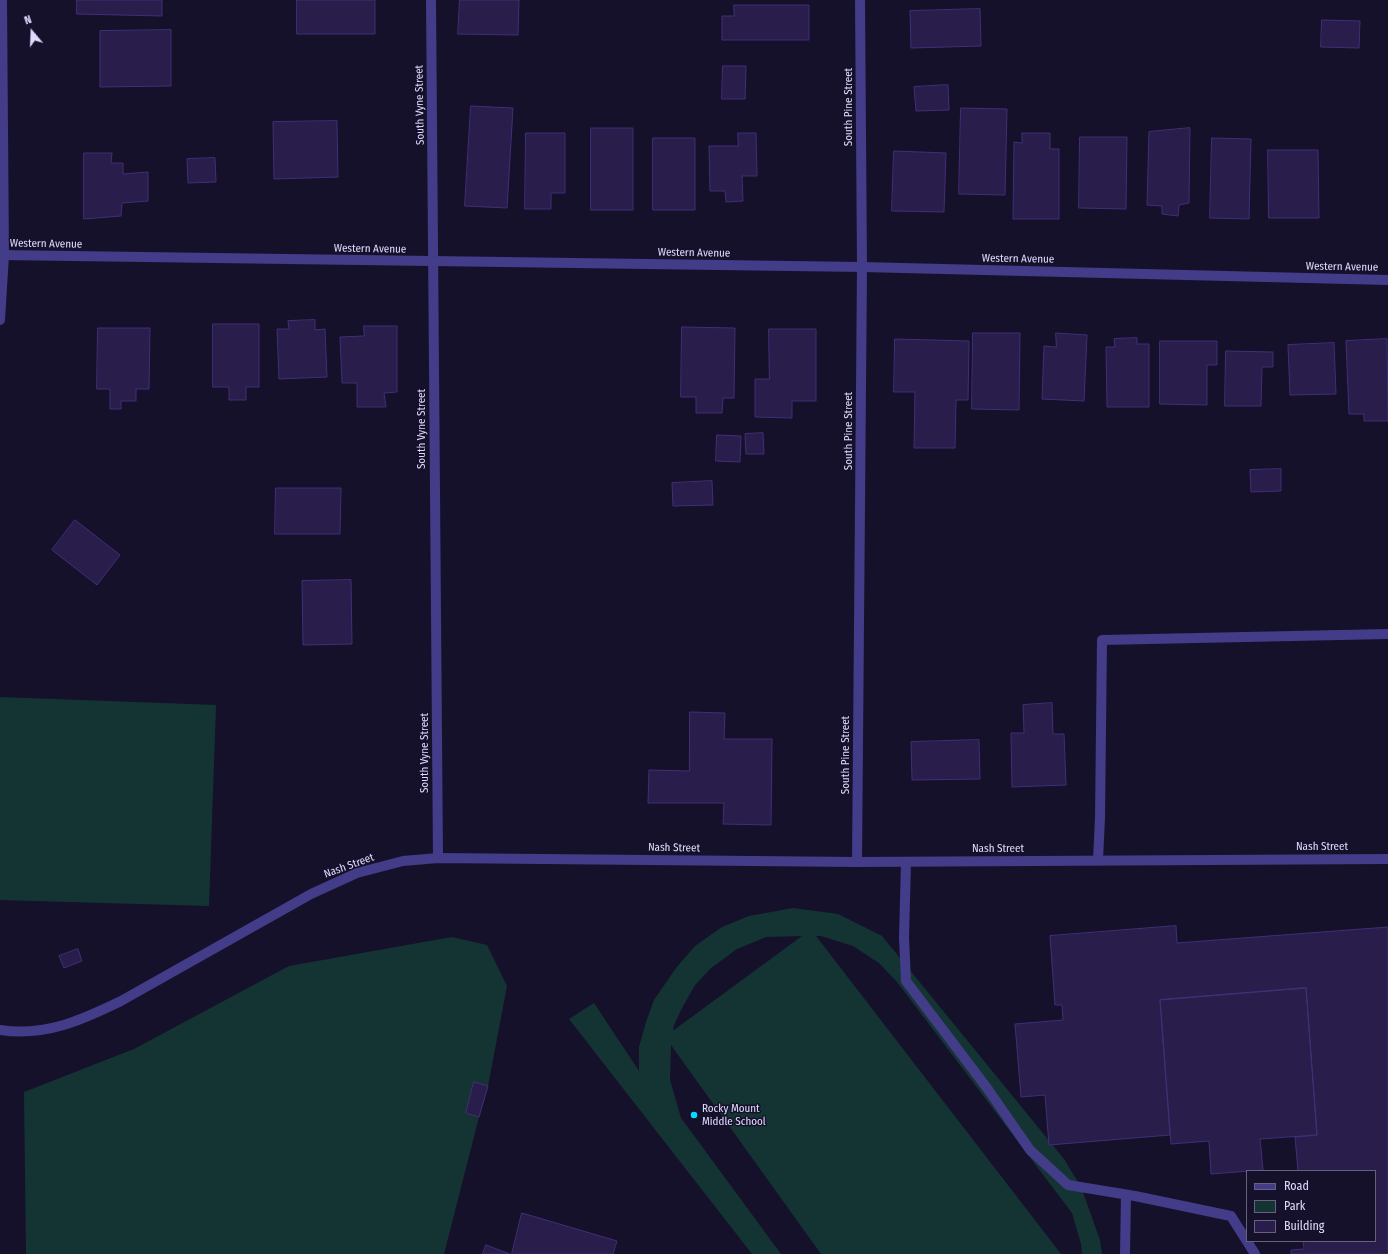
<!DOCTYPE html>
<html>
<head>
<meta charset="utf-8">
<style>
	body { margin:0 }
	#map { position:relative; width:1388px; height:1254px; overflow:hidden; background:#16112a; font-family:"Fira Sans Condensed",sans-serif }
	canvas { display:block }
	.legend { position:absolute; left:1246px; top:1170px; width:130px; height:72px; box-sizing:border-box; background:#16112a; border:1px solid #67617f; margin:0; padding:5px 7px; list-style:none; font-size:12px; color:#e0daff }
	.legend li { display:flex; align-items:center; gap:8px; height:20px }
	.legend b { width:20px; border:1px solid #67617f }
	.north { position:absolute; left:12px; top:12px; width:40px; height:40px; -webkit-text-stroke:3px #16112a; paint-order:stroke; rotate:341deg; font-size:11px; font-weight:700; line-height:16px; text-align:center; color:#e0daff }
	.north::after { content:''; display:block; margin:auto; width:14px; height:18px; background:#e0daff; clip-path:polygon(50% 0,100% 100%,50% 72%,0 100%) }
</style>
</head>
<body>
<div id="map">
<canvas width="1388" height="1254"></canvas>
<ul class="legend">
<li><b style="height:5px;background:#433c89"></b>Road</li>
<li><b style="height:11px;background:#143434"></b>Park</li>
<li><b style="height:11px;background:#281d4b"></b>Building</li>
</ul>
<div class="north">N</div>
</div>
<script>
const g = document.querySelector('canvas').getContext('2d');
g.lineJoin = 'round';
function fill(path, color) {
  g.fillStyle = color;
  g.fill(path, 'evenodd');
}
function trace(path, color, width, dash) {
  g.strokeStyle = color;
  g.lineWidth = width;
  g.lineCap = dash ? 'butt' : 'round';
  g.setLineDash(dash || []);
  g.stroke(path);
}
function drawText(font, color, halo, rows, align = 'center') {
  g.font = font + ' "Fira Sans Condensed",sans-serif';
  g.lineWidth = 3;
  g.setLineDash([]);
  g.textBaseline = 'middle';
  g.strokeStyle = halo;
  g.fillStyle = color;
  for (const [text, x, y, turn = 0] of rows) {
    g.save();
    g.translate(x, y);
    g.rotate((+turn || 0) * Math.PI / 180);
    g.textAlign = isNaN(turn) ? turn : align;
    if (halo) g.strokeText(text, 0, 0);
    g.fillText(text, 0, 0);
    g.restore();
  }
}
fill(new Path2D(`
	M0,697l216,8 -7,201 -209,-6z
	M793,908l45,6 44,22 182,223 17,28 19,53 2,14h-20l-1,-10 -9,-31 -175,-231 -18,-19 -26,-17 -32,-10h-5l245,318h-240l-150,-209 -1,35 11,38 100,136h-29l-183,-235 25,-16 45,68v-24l7,-25 8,-22 22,-32 19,-22 27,-19 27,-11zM802,936l-128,94h-1l1,-5 8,-17 13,-23 16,-17 26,-19 29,-12z
	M452,937l35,8 20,41 -19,100 -14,-4 -8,31 13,4 -35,137h-418l-2,-162 110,-43 155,-83z`), '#143434');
const building = new Path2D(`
	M77,0h85v16l-85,-2z
	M297,0h78v34h-78z
	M460,0h59l-1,35 -60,-1z
	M734,5h75v35h-87v-24h12z
	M980,9l1,37 -70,2 -1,-37z
	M1322,20l38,1 -1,27 -38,-1z
	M171,30v56l-71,1v-56z
	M723,66h23l-1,33h-23z
	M948,85l1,25 -33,1 -2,-24z
	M471,106l42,2 -6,100 -42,-2z
	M961,108l46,1 -2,86 -46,-1z
	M337,121l1,56 -64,2 -1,-57z
	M591,128h42v82h-42z
	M1190,128l-1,75 -10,2 -1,11 -16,-2v-8l-15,-1 2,-73z
	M526,133h39v60h-14v16h-26z
	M738,133h18l1,43h-15l1,25 -17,1 -1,-11h-15l-1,-45h29z
	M1022,133h28v16h9v70h-46l1,-77 8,1z
	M1080,137h47l-1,72 -47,-1z
	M653,138h42v72h-42z
	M1212,138l39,1 -2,80 -39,-1z
	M1268,150h50l1,68h-50z
	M894,151l52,2 -2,59 -52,-1z
	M84,153h28l-1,10h12v11l25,-2v29l-26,2 -1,13 -37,3z
	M215,158l1,24 -28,1 -1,-24z
	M315,320v10l10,-1 2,48 -48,2 -2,-50h12l-1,-8z
	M213,324h46v63h-13v13h-17v-13h-16z
	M364,326h33v66l-13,1 2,14h-29v-24h-15l-2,-46 24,-1z
	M682,327l53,1 -1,70h-11l-1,15h-26v-16h-15z
	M98,328h52l-1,61h-13v12h-15v8h-11v-20h-13z
	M769,329h47v72h-24v17l-37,-1v-38h14z
	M973,333h47l-1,77 -47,-1z
	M1056,333l31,2 -3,66 -42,-2 2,-53 12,1z
	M1137,338v6h12v63h-42l-1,-60h9l-1,-8z
	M895,339l74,2 -1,59h-12l-1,48h-41l1,-56h-21z
	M1387,339l1,82h-24v-7h-15l-3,-73z
	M1160,341h57v24h-10v40l-47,-1z
	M1334,343l2,51 -46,1 -2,-50z
	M1226,351l47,1v15h-11l-1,39h-36z
	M763,433l1,21h-18l-1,-20z
	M717,435l24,1 -1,26 -24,-1z
	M1281,469v22l-30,1 -1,-22z
	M712,481l1,24 -40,1 -1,-23z
	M276,488h65l-1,46h-65z
	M75,520l45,35 -23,30 -45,-35z
	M351,580l1,64 -49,1 -1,-64z
	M1052,703l1,31h11l2,51 -54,2 -1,-54h13l-1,-28z
	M690,712l35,1 -1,26h48l-1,86 -48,-1 1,-21h-76l1,-33 40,1z
	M979,740l1,39 -68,1 -1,-38z
	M1176,926l1,17 211,-16v327h-97v-4l13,-1 -1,-8h72v-70h-77l-3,-34 22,-2 -11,-147 -146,12 10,135 -121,10 -4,-50 -24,2 -6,-73 48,-4 -1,-15h-7l-5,-69z
	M78,949l4,12 -18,7 -5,-12z
	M1306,988l11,147 -57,4 3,31 -52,4 -2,-33 -38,3 -11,-144z
	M474,1082l14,4 -9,31 -13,-4z
	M522,1213l95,28 -4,13h-101z
	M486,1245l24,9h-27z`);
fill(building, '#281d4b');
trace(building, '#412f77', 1);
trace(new Path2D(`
	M1098,860l2,-42 2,-178 286,-6
	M906,862l-2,76 2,43 81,107 43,62 38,35 67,11 96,20 24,38
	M1125,1254l1,-59`), '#433c89', 10);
trace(new Path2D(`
	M431,0l7,858
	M0,320l4,-65 -2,-255
	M857,862l5,-595 -2,-267`), '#433c89', 10);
trace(new Path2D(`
	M0,255l862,12 526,13
	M0,1030c45,7 82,-10 121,-29l190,-107 46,-21 46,-12 35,-3 419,4 531,-3`), '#433c89', 10);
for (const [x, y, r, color] of [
	[694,1115,4,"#08dafd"]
]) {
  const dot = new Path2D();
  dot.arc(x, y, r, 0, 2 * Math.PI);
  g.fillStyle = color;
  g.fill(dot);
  trace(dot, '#16112a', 1.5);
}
drawText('11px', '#e0daff', '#16112a', [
	["South Vyne Street",420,105,-91],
	["South Pine Street",849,107,-90],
	["Western Avenue",46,244,1],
	["Western Avenue",370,249,1],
	["Western Avenue",694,253,1],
	["Western Avenue",1018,259,1],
	["Western Avenue",1342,267,1],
	["South Vyne Street",422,429,-90],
	["South Pine Street",849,431,-90],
	["South Vyne Street",425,753,-90],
	["South Pine Street",846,755,-90],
	["Nash Street",1322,847],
	["Nash Street",674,848,1],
	["Nash Street",998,849],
	["Nash Street",349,866,-20]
]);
drawText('11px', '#e0daff', '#16112a', [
	["Rocky Mount",702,1109],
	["Middle School",702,1122]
], 'left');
</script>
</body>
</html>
